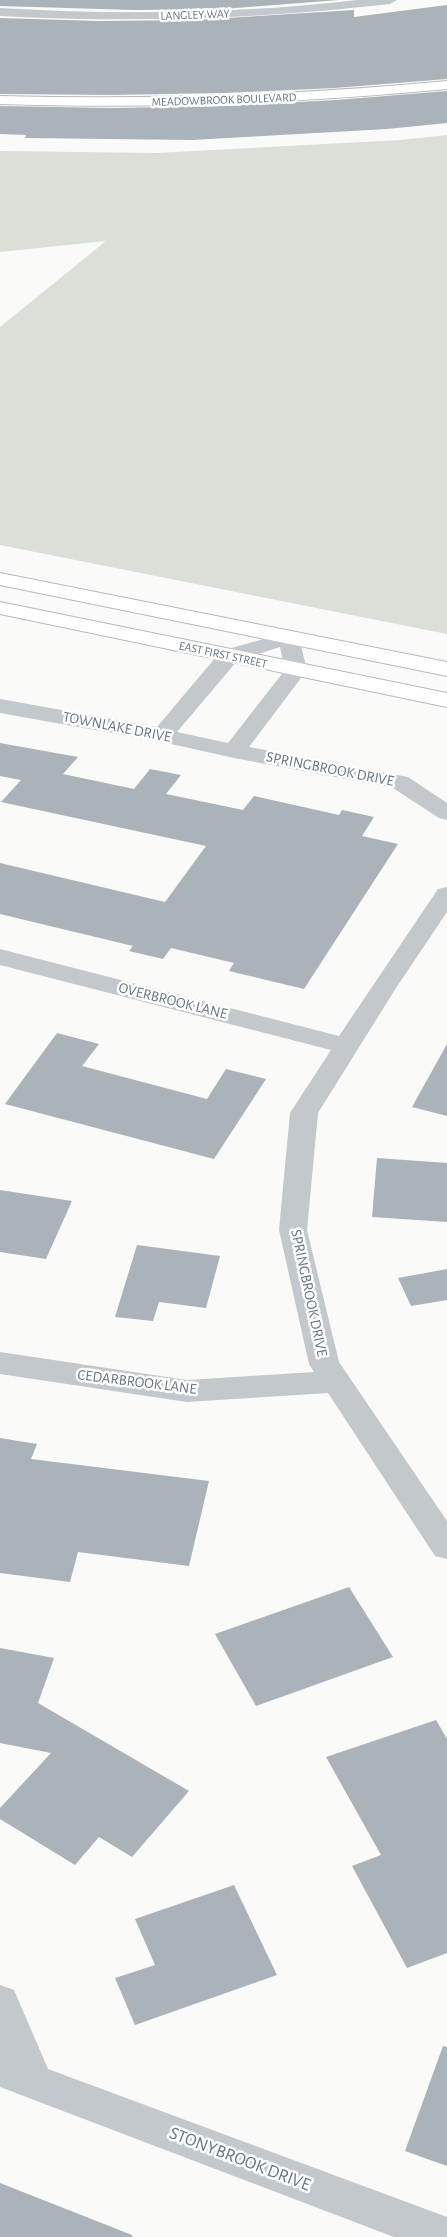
<!DOCTYPE html>
<html>
<head>
<meta charset="utf-8">
<style>
	body { margin:0 }
	canvas { display:block; background:#fafaf8 }
</style>
</head>
<body>
<canvas width="447" height="2237"></canvas>
<script>
const g = document.querySelector('canvas').getContext('2d');
g.lineJoin = 'round';
function fill(path, color) {
  g.fillStyle = color;
  g.fill(path, 'evenodd');
}
function trace(path, color, width, dash) {
  g.strokeStyle = color;
  g.lineWidth = width;
  g.lineCap = dash ? 'butt' : 'round';
  g.setLineDash(dash || []);
  g.stroke(path);
}
function drawText(font, color, halo, rows, align = 'center') {
  g.font = font + ' "Alegreya Sans",sans-serif';
  g.lineWidth = 5;
  g.setLineDash([]);
  g.textBaseline = 'middle';
  g.strokeStyle = halo;
  g.fillStyle = color;
  for (const [text, x, y, turn = 0] of rows) {
    g.save();
    g.translate(x, y);
    g.rotate((+turn || 0) * Math.PI / 180);
    g.textAlign = isNaN(turn) ? turn : align;
    if (halo) g.strokeText(text, 0, 0);
    g.fillText(text, 0, 0);
    g.restore();
  }
}
fill(new Path2D(`
	M447,135v499l-447,-89v-218l106,-86 -106,11v-101l157,2 243,-13z`), '#dadfd7');
fill(new Path2D(`
	M0,0h339l-116,9 -89,1 -134,-4z
	M447,5v74l-112,9 -111,5 -112,2 -112,-1v-76l98,3 97,-1 159,-10v7z
	M447,91v32l-60,6 -195,11 -167,-2 1,-3 -26,-1v-28l112,2 112,-2 112,-6z
	M0,743l78,14 -15,17 71,15 16,-20 31,6 -15,19 77,16 11,-14 85,19 3,-5 32,7 -12,19 36,8 -94,145 -75,-18 5,-8 -63,-15 -8,11 -34,-8 4,-5 -133,-32v-51l165,39 41,-56 -205,-44 20,-22 -21,-4z
	M57,1033l42,11 -17,22 125,33 19,-30 40,10 -52,80 -209,-55z
	M447,1044v72l-35,-9z
	M377,1158l70,5v59l-75,-5z
	M0,1190l72,11 -26,58 -46,-7z
	M137,1245l83,11 -14,52 -47,-6 -6,19 -38,-4z
	M447,1269v31l-36,6 -13,-28z
	M0,1438l37,6 -6,15 178,22 -20,85 -111,-14 -8,30 -70,-9z
	M349,1587l44,70 -137,49 -41,-72z
	M0,1648l54,10 -16,45 151,88 -57,66 -33,-20 -24,28 -75,-46v-11l51,-55 -51,-10z
	M436,1720l11,19v214l-40,15 -55,-102 29,-11 -55,-98z
	M234,1885l43,90 -142,50 -20,-47 40,-13 -20,-46z
	M443,2046l4,1v119l-42,-15z
	M0,2183l132,52v2h-132z`), '#aab3b9');
const secondary = new Path2D(`
	M447,81v8c-149,14 -297,20 -447,15v-8c150,4 298,-1 447,-15z
	M0,573l447,89v14l-447,-91z
	M0,602l447,91v14l-447,-93z`);
trace(secondary, '#b3babf', 2);
fill(new Path2D(`
	M357,0h40l-7,4c-130,15 -259,19 -390,12v-8c119,7 238,6 357,-8z
	M288,632l8,1 3,5 8,32 -58,77 159,30 39,26v17l-8,-2 -46,-30 -159,-30 -72,-16 -162,-29v-14l157,28 64,-76zM280,647l5,23 -57,73 -51,-11 60,-71z
	M447,887v25l-51,76 -78,125 -11,117 32,132 108,159v38l-12,-3 -107,-163 -141,9 -187,-28v-22l187,28 127,-8 -5,-8 -30,-134 11,-117 41,-63 -331,-85v-16l339,87 99,-147z
	M0,1985l14,5 34,79 399,148v20h-53l-394,-150z`), '#c3c8cc');
fill(secondary, '#fff');
drawText('12px', '#657683', '#fff', [
	["LANGLEY WAY",195,15,-2],
	["MEADOWBROOK BOULEVARD",224,100,-2],
	["EAST FIRST STREET",223,655,12]
]);
drawText('15px', '#657683', '#fff', [
	["TOWNLAKE DRIVE",117,727,11],
	["SPRINGBROOK DRIVE",330,769,11],
	["OVERBROOK LANE",173,1001,14],
	["SPRINGBROOK DRIVE",309,1293,78],
	["CEDARBROOK LANE",137,1382,7]
]);
drawText('18px', '#657683', '#fff', [
	["STONYBROOK DRIVE",240,2159,21]
]);
</script>
</body>
</html>
